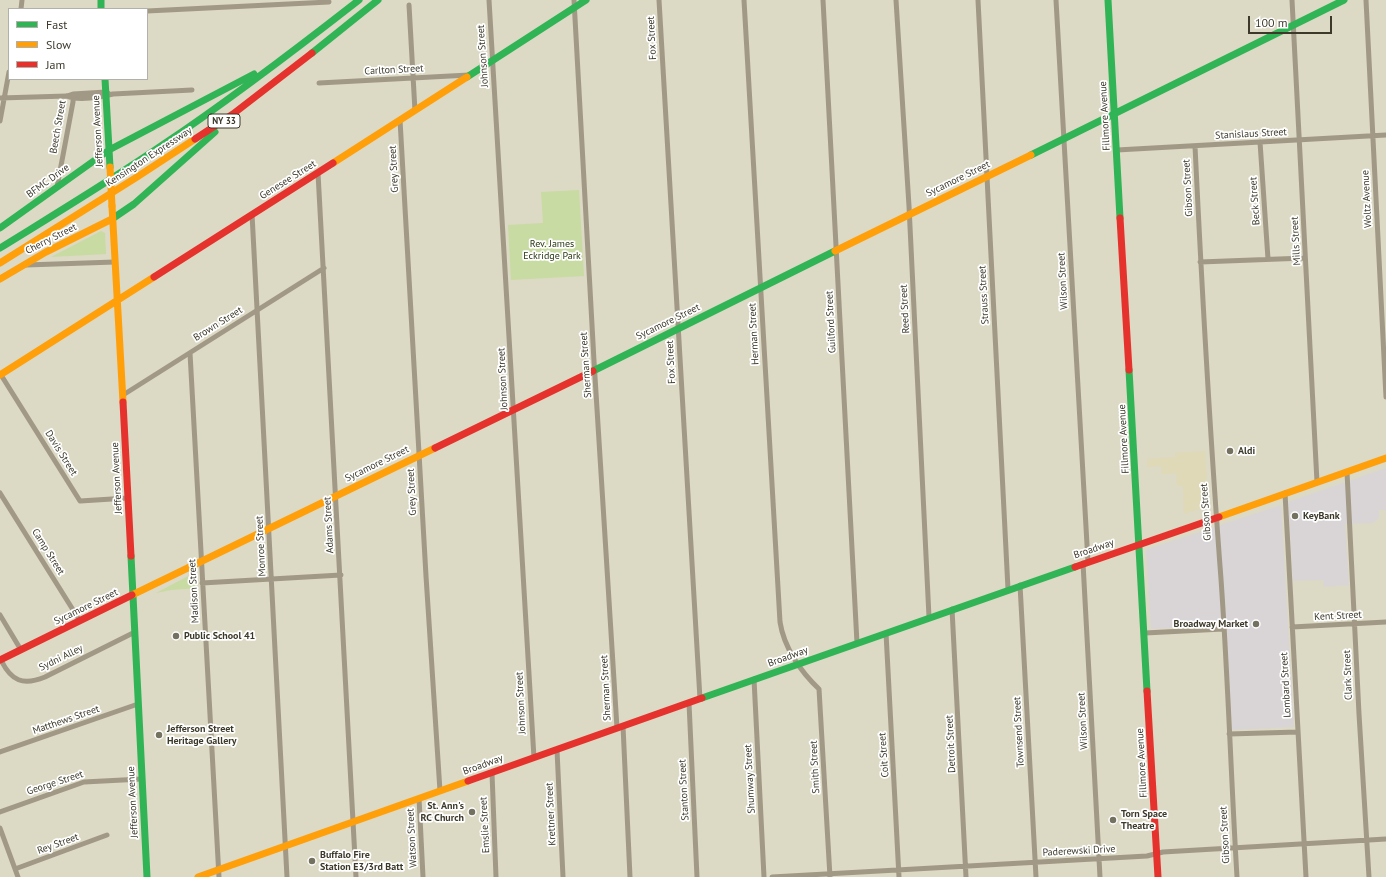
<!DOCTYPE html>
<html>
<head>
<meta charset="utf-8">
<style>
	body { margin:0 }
	#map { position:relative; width:1386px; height:877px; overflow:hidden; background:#dcd9c4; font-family:"PT Sans",sans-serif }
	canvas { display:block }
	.legend { position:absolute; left:8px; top:8px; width:140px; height:72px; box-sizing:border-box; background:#fff; border:1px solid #b1b0aa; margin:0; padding:5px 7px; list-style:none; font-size:12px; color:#3c392a }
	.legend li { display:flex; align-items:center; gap:8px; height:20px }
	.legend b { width:20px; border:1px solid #b1b0aa }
	.scale { position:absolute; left:1248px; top:16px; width:84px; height:18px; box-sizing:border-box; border:2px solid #3c392a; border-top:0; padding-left:5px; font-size:12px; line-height:14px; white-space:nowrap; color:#3c392a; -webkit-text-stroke:3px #fff; paint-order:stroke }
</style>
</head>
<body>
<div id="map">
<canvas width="1386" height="877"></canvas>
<ul class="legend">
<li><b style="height:5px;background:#30b455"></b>Fast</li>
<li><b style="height:5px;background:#ff9f0a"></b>Slow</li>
<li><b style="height:5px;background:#e5322d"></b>Jam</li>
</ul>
<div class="scale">100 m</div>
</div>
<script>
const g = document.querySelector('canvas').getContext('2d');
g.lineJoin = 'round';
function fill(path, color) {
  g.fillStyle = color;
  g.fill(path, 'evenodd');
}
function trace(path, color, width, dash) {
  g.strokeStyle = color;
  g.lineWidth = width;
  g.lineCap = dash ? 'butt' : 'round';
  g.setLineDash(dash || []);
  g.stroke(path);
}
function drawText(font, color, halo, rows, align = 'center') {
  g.font = font + ' "PT Sans",sans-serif';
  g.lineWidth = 3.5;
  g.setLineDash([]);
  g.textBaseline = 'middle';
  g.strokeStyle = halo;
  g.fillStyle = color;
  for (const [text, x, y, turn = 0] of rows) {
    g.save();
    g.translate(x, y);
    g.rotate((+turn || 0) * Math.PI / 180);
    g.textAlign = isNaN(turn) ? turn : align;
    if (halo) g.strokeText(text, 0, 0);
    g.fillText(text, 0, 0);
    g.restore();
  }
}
fill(new Path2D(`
	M1386,468v42h-7v8l-6,5 -28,1 4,61 -25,2 -1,-7 -30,1 -5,-79z
	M1281,505l13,222 -62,3 -6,-105 -73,4 -2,-1 -5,-77 2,-2z`), '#d9d5d7');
fill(new Path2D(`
	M1205,451l3,55 -24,8 -1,-28h-6l-1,-13 -14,1 -1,-8 -14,1v-8l28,-2v-4z`), '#dfd9b7');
fill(new Path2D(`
	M579,190l5,86 -73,4 -3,-55 35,-2 -2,-31z
	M101,231l4,2 1,21 -55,3z
	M194,573l3,2v13l-26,2 -15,3z`), '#c8dba2');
trace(new Path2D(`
	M489,0l45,758
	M574,0l20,361 23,367
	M659,0l41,699
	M744,0l36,622c4,26 21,50 39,67l11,188
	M823,0l34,643
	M896,0l13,206 20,411
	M978,0l30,589
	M1056,0l32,562
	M1292,0l25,482
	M1366,0l20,397
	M409,5l6,106
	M21,9l1,-9
	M147,11l182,-9
	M319,83l150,-8
	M67,96c11,5 35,1 46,-2l79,-4
	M0,98l67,-2 6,-2 33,-2 2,1
	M400,120l26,456 14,215
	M0,121l9,-49
	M1260,142l8,117
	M1195,146c7,145 15,289 26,433 7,99 10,199 16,298
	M1117,150l269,-15
	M318,173l38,704
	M57,187l16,-85v-7
	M252,214l35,663
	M1200,262l105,-4
	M26,265l89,-3
	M190,353l29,524
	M1,375l79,126 48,-3
	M123,395l201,-127
	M1347,472l12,242 10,163
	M0,493l80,128
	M1285,493l21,384
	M1083,563l17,314
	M202,583l139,-8
	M1020,585l16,292
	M952,609l14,268
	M0,615l21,35
	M1292,627l94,-5
	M886,633l13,244
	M1145,633l78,-4
	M1,660c10,21 22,26 44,17l90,-45
	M754,679l10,198
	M689,703l8,174
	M623,726l7,151
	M1229,734l69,-2
	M557,750l6,127
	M0,752l138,-48
	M492,773l4,104
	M419,798l4,79
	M0,812l84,-30 58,-3
	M0,828l18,49
	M15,869l92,-34
	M772,877l375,-21 16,-4 223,-13`), '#a19985', 5);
trace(new Path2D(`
	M101,0v9
	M1108,0l12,218
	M312,53l66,-53
	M467,77l119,-77
	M105,79l5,88
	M109,150l145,-76
	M1031,155l313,-155
	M112,219l22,-15 81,-72
	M0,228l109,-78
	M0,248c55,-34 110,-67 164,-104 67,-45 131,-94 195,-144
	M1129,370l18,321
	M593,371l242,-120
	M131,556l16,321
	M702,698l373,-131`), '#30b455', 7);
trace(new Path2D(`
	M333,163l134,-86
	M112,206l11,196
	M835,251l196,-96
	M0,263l137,-86 58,-38
	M0,279l46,-27 66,-33
	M0,375l154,-98
	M1219,517l167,-59
	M132,595l303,-147
	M198,877l270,-96`), '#ff9f0a', 7);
trace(new Path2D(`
	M195,139l38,-25 79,-61
	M1120,218l9,152
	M154,277l179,-114
	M123,402l8,154
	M435,448l158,-77
	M1075,567l144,-50
	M0,660l132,-65
	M1147,691l11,186
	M468,781l234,-83`), '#e5322d', 7);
trace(new Path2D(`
	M110,167l2,39`), '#ff9f0a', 7);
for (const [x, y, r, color] of [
	[1230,451,4,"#747160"],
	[1295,516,4,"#747160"],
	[1256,624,4,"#747160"],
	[176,636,4,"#747160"],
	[159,735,4,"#747160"],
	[472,812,4,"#747160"],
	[1113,820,4,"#747160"],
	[312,861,4,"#747160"]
]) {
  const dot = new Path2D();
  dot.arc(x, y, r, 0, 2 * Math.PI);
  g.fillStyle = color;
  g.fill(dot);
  trace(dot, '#fff', 1.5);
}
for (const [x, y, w] of [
	[224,121,32]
]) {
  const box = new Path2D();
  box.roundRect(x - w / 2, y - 7, w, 14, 3);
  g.fillStyle = '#fff';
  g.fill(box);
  trace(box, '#3c392a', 1);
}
drawText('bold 9px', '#3c392a', null, [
	["NY 33",224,121]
]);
drawText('10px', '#3c392a', '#fff', [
	["Fox Street",652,38,-93],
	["Johnson Street",483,56,-94],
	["Carlton Street",394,70,-3],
	["Fillmore Avenue",1105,116,-93],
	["Beech Street",58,127,-80],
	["Jefferson Avenue",98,131,-93],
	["Stanislaus Street",1251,134,-3],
	["Kensington Expressway",149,157,-33],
	["Grey Street",394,169,-93],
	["Sycamore Street",958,179,-26],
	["Genesee Street",288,180,-32],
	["BFMC Drive",48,181,-36],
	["Gibson Street",1188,188,-93],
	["Woltz Avenue",1367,199,-93],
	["Beck Street",1255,201,-94],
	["Cherry Street",51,239,-27],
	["Mills Street",1296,241,-93],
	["Wilson Street",1063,281,-93],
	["Strauss Street",984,295,-93],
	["Reed Street",905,309,-93],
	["Sycamore Street",668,322,-26],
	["Guilford Street",831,322,-93],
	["Brown Street",218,324,-32],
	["Herman Street",754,334,-93],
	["Fox Street",671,362,-93],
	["Sherman Street",586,365,-94],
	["Johnson Street",503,379,-93],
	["Fillmore Avenue",1124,439,-93],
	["Davis Street",61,453,58],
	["Sycamore Street",377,464,-26],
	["Jefferson Avenue",117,478,-93],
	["Grey Street",412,492,-93],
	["Gibson Street",1206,512,-94],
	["Adams Street",329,525,-93],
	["Monroe Street",261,546,-93],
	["Broadway",1094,549,-19],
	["Camp Street",48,552,58],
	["Madison Street",194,591,-93],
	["Sycamore Street",86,607,-26],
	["Kent Street",1338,616,-3],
	["Broadway",788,657,-20],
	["Sydni Alley",61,658,-26],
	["Clark Street",1348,675,-92],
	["Lombard Street",1286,685,-93],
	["Sherman Street",606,688,-93],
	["Johnson Street",521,703,-93],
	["Matthews Street",66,720,-19],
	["Wilson Street",1083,721,-93],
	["Townsend Street",1019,732,-93],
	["Detroit Street",951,744,-93],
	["Coit Street",884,755,-94],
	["Fillmore Avenue",1142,763,-93],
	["Broadway",483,765,-20],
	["Smith Street",815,767,-93],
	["Shumway Street",750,779,-93],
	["George Street",55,783,-18],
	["Stanton Street",684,790,-93],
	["Jefferson Avenue",133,802,-93],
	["Krettner Street",551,814,-93],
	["Emslie Street",485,825,-93],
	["Gibson Street",1225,835,-93],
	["Watson Street",412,838,-93],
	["Rey Street",58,844,-20],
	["Paderewski Drive",1079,851,-3]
]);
drawText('10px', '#273610', '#fff', [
	["Rev. James",552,244],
	["Eckridge Park",552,256]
]);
drawText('bold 10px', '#3c392a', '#fff', [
	["Aldi",1238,451],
	["KeyBank",1303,516],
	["Broadway Market",1248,624,"right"],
	["Public School 41",184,636],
	["Jefferson Street",167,729],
	["Heritage Gallery",167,741],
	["St. Ann's",464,806,"right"],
	["RC Church",464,818,"right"],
	["Torn Space",1121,814],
	["Theatre",1121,826],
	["Buffalo Fire",320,855],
	["Station E3/3rd Batt",320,867]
], 'left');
</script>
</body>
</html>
